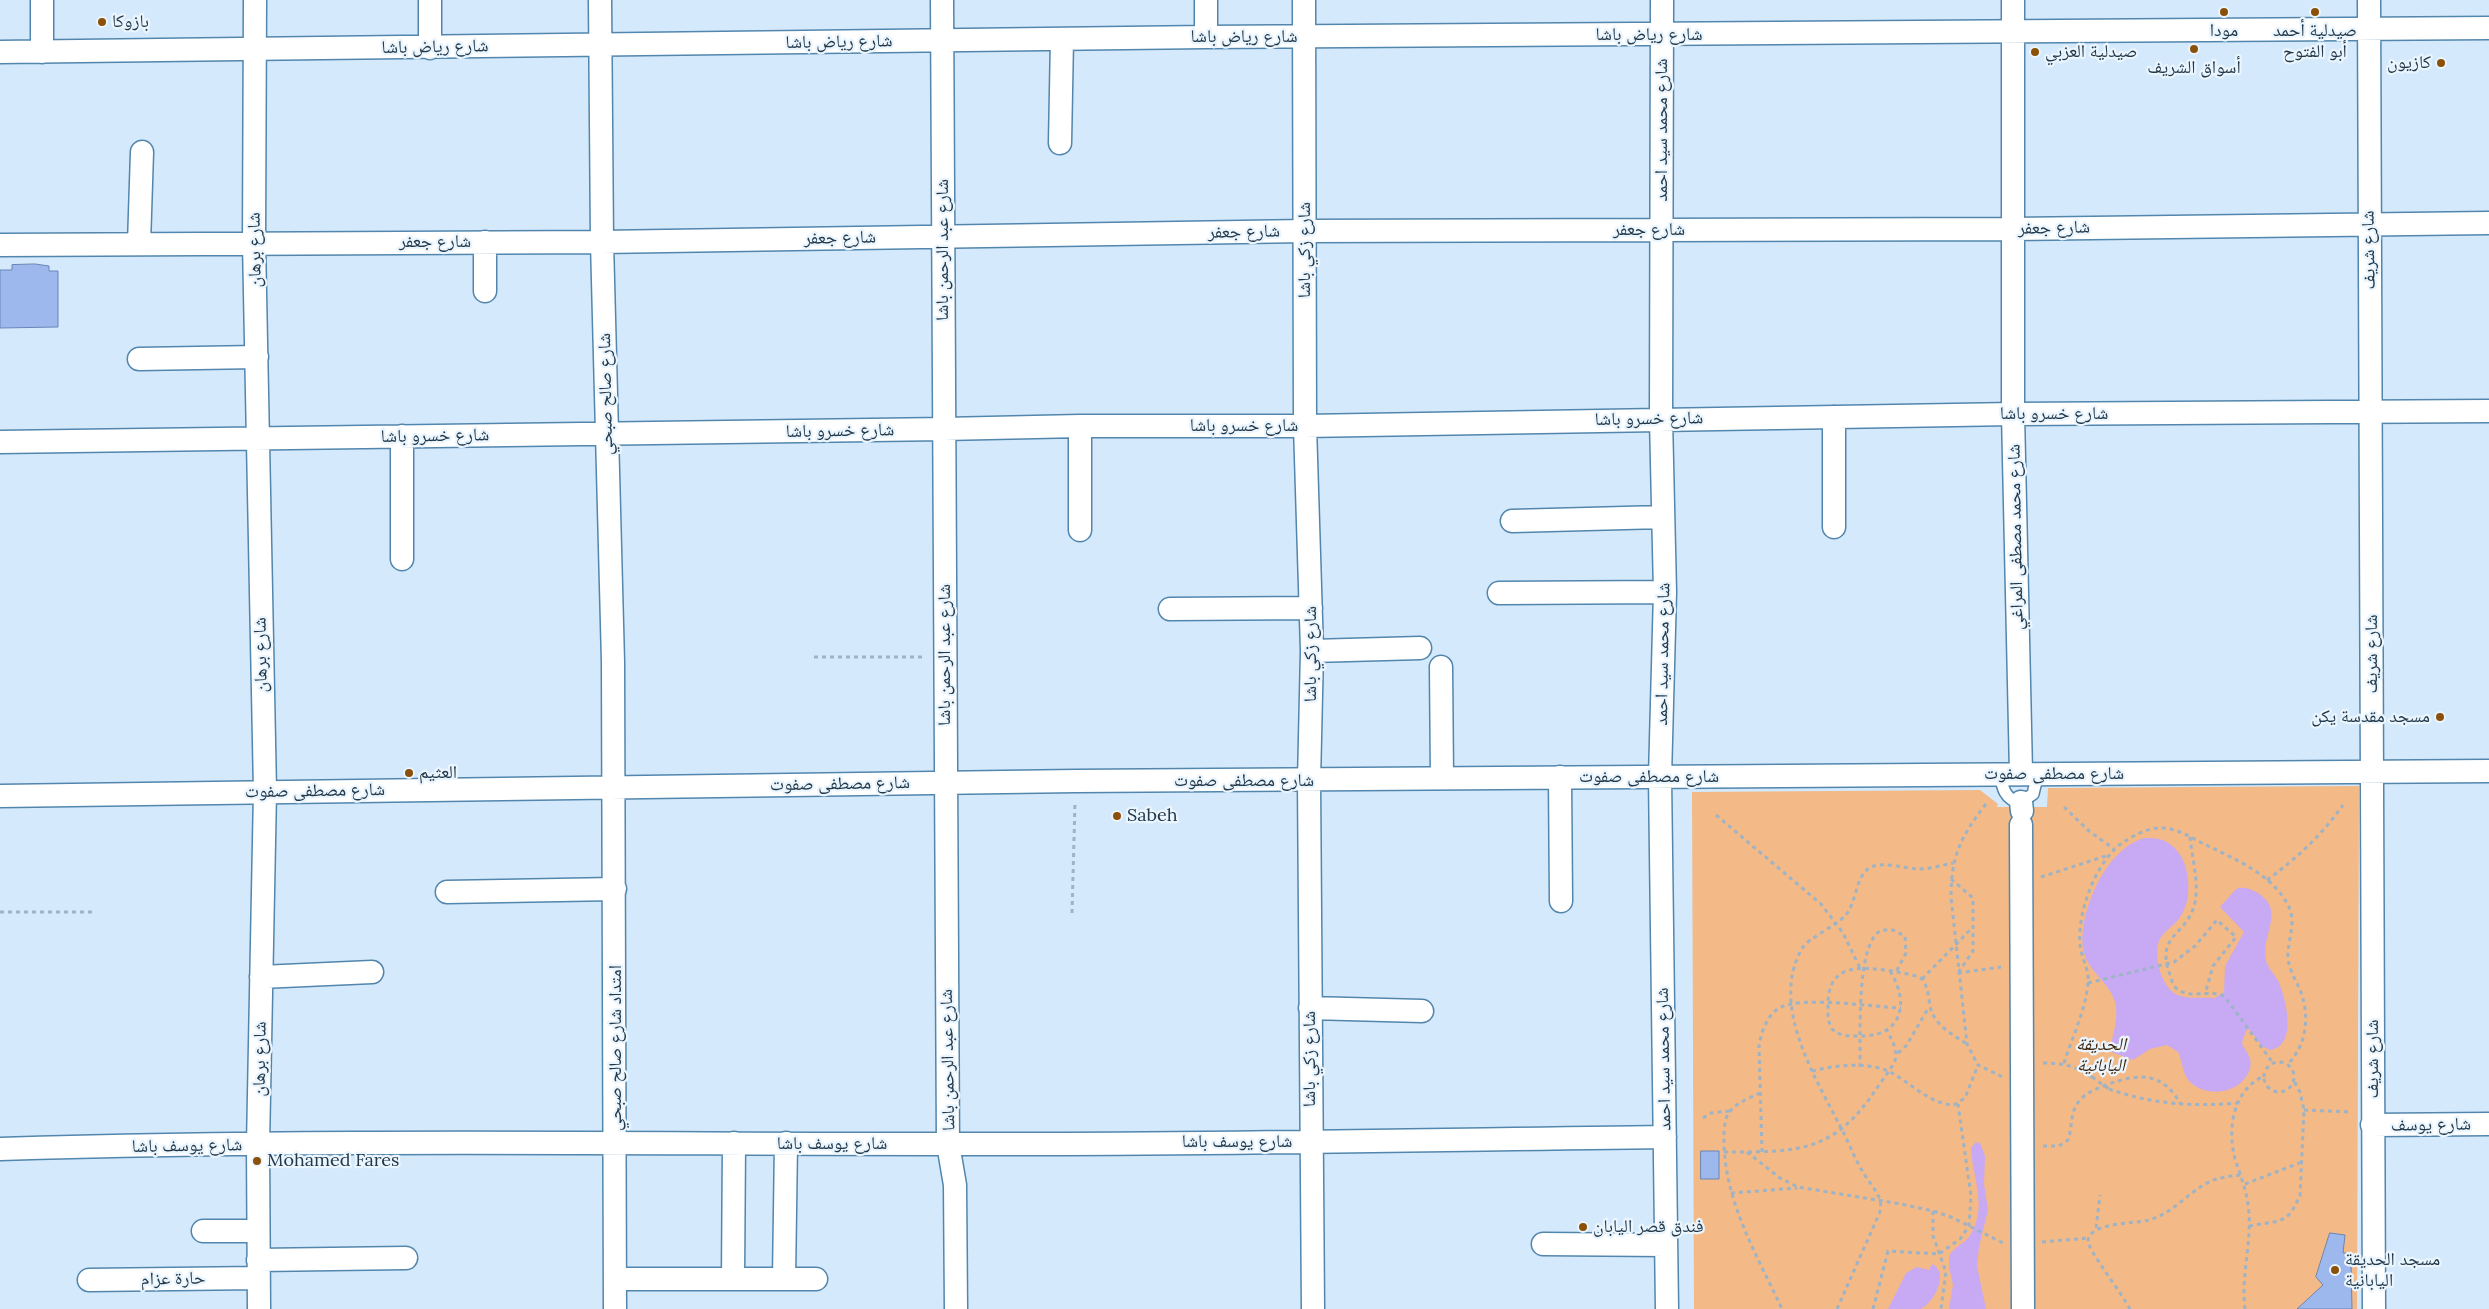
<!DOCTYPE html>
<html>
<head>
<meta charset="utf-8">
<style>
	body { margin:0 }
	canvas { display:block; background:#d4e9fb }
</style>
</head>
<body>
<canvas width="2489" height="1309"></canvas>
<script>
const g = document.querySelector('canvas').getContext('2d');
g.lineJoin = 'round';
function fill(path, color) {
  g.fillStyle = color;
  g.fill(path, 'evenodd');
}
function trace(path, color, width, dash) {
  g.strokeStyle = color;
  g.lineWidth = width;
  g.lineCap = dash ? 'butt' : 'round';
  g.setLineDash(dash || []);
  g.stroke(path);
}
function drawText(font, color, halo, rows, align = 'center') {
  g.font = font + ' Lora,"Noto Naskh Arabic",serif';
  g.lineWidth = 4.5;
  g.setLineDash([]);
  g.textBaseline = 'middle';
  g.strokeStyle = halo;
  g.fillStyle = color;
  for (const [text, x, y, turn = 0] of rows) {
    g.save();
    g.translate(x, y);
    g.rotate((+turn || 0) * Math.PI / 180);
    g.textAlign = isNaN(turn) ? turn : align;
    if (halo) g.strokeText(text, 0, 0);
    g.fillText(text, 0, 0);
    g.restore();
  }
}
fill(new Path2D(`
	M2359,786l-2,523h-663l-2,-517 288,-2 18,14 -1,3h50l1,-19z`), '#f3b986');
fill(new Path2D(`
	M2145,838c16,-1 27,4 36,18 10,18 11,49 -4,65 -6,7 -14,11 -18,20 -6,16 3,51 22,55 11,3 23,1 34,2l9,-6 1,-26 19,-34 -24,-25 16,-18c9,-3 14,0 22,4 28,18 3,41 8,67 1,8 10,15 13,23 7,17 19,63 -9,67l-8,-4 -13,-17 -3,2 -4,12c3,8 11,15 8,25 -7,26 -44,31 -61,13 -7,-8 -6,-19 -11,-29l-11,-7 -17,4 -17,11 -24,-9c4,-15 10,-33 6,-49 -6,-21 -30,-32 -32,-55 -4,-37 24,-100 62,-109z
	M1976,1142l4,1 5,13 -1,28 4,26 -9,37 -2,19 9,43h-37l4,-24 -4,-18v-11c5,-9 14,-12 20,-19 20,-29 3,-59 2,-89z
	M1932,1264c18,8 2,40 -12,45 -9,0 -23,0 -32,0l18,-36 11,-6 12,3z`), '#c8aaf4');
const building = new Path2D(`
	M35,264l14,2v5h9v56l-58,1v-58h12v-5z
	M1701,1151h18v28h-18z
	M2330,1233l15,2 -2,18h6l-1,9 3,1 1,46h-55l26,-24 -7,-8z`);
fill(building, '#9cb8ec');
trace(building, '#6a85b6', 1);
const lane = new Path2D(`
	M2000,773c2,14 5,28 21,29l12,-8 5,-21`);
const street = new Path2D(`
	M42,0v52
	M255,0l-1,243 11,548 -7,354 1,164
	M430,0v48
	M600,0l2,242 11,420 2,647
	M942,0l6,1144 7,41 1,124
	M1304,0l1,426 7,225 -3,130 4,528
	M1662,0l-1,419 4,173 -5,185 7,532
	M2013,0v414l8,359
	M2369,0l5,1309
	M1206,37v-37
	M0,52l1206,-15 1283,-9
	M1060,143l2,-104
	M485,242v49
	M139,244l3,-92
	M0,245l602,-3 703,-11 708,-2 476,-6
	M139,359l118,-2
	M1080,426v104
	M0,442l944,-13 136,-3h225l708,-12 476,-3
	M1512,521l150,-4
	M1834,527v-110
	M402,559v-123
	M1499,593l166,-1
	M1170,609l141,-1
	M1312,651l108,-3
	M1441,667l1,111
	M1560,777l1,124
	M0,796l1076,-15 1413,-10
	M2021,802l1,9
	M2021,825l2,484
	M447,892l168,-3
	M261,977l111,-5
	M1310,1008l112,3
	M2372,1125l117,-1
	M0,1149c315,-10 630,-5 945,-5 240,1 480,-4 720,-7
	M203,1231h55
	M1543,1244l123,1
	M258,1260l148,-2
	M733,1278l1,-135
	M615,1279h201
	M784,1279l2,-136
	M89,1280l169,-2`);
trace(lane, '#5286ad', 14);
trace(street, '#5286ad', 25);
trace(new Path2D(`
	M814,657h110
	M1986,804c-25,32 -35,52 -35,93l16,147 11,21 25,12
	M2064,807l25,24 25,18
	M1716,815l105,89 22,29 17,35
	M2190,837c2,21 9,45 5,65 -7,34 -39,31 -26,70 2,5 3,13 8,17 14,11 35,-1 48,8l48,66
	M2041,877l68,-22
	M1951,879l22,19v53l-15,22
	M2267,880c30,-22 54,-44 76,-75
	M0,912h92
	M1072,913l3,-111
	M1890,971c21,34 11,67 -33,65 -9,0 -18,0 -25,-7 -5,-8 -4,-17 -4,-26 1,-41 34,-36 64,-32 10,2 21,3 30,8 6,8 6,17 8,26 3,20 22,29 37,39
	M1958,973l43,-6
	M1922,979l50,-51
	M2088,983l86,-21 21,-16 22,-26 19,17 -23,29 -8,28
	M1898,1053l8,-7 23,-39
	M2264 1077a15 15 0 1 1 30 0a15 15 0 1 1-30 0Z
	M2043,1063c19,0 34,3 49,14
	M2064,1063c8,-25 21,-52 24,-79 2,-14 -7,-26 -8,-40 -3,-32 17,-86 45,-103 11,-7 25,-14 39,-13 14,1 26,9 38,15 30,15 67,29 85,60 11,18 0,37 1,55 1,12 8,22 12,32 10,24 7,55 -12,74
	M1860,1067c1,-28 -5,-126 22,-137h11l12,6 1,17 -10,19
	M1812,1071c24,-6 58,-10 80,2 20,11 38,31 62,32l11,-7 13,-33
	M2109,1089c43,15 83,18 128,14
	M1760,1093c-11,5 -26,11 -32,21 -4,7 -4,18 -4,26 0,61 33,115 58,169
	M2304,1110l47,2
	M1703,1118l8,-5 18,-2
	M2043,1146h16l9,-6c5,-14 1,-27 12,-40 7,-8 16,-11 26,-15 32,-12 57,-14 75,20
	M1724,1152c76,0 111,1 155,-67 17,-25 24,-26 8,-54
	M1747,1152l33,26 18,9 103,17 32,7 18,6 52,26
	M1762,1152l-3,-106c2,-14 9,-33 22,-39 24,-11 92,0 120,1
	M2245,1184l57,-22
	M1731,1193l66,-5
	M1933,1211v25l13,36 -5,37
	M2249,1226l31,-5 11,-8 9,-17 4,-86 -4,-18 -6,-11
	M2096,1228l4,-33
	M2042,1242l46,-4
	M1837,1309l43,-97c4,-16 -10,-27 -17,-40 -9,-14 -14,-30 -22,-44 -25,-50 -73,-124 -38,-181 6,-9 31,-20 42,-31 12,-13 10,-41 26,-49 13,-6 35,2 49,2 11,0 22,-4 33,-6
	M1873,1309l15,-58 51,3 21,-15 9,-13 2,-30 -13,-92
	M2130,1309c-7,-14 -42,-59 -42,-68 1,-19 46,-17 61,-21 25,-7 40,-29 62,-39 10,-4 20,-5 30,-6
	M2245,1309c-4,-32 6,-63 4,-95 -1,-20 -8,-37 -14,-55 -8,-31 -2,-69 29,-83`), '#9eb3c5', 3, [4, 4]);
trace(lane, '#fff', 11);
trace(street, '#fff', 22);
trace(new Path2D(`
	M2092,1077l17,12`), '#9eb3c5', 3, [4, 4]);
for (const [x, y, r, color] of [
	[2224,12,5,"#8b500a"],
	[2315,12,5,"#8b500a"],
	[102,22,5,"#8b500a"],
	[2194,49,5,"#8b500a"],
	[2035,52,5,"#8b500a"],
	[2441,63,5,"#8b500a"],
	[2440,717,5,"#8b500a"],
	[409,773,5,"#8b500a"],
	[1117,816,5,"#8b500a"],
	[257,1161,5,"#8b500a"],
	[1583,1227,5,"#8b500a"],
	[2335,1270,5,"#8b500a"]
]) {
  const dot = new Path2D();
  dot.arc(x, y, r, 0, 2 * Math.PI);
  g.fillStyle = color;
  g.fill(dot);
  trace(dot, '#eaf5fe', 2);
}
drawText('18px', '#223849', '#eaf5fe', [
	["بازوكا",112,22],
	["مودا",2224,31,"center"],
	["صيدلية أحمد",2315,31,"center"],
	["أبو الفتوح",2315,52,"center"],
	["صيدلية العزبي",2045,52],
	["كازيون",2431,63,"right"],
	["أسواق الشريف",2194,68,"center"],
	["مسجد مقدسة يكن",2430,717,"right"],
	["العثيم",419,773],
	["Sabeh",1127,816],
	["Mohamed Fares",267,1161],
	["فندق قصر اليابان",1593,1227],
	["مسجد الحديقة",2345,1260],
	["اليابانية",2345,1281]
], 'left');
drawText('18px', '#223849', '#eaf5fe', [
	["شارع رياض باشا",1649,35],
	["شارع رياض باشا",1244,37],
	["شارع رياض باشا",839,42,-1],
	["شارع رياض باشا",435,47,-1],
	["شارع محمد سيد احمد",1662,130,-90],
	["شارع جعفر",2054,228,-1],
	["شارع جعفر",1649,230],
	["شارع جعفر",1244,232,-1],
	["شارع جعفر",840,238,-1],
	["شارع جعفر",435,242],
	["شارع برهان",255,250,-91],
	["شارع عبد الرحمن باشا",943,250,-90],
	["شارع زكي باشا",1305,250,-90],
	["شارع شريف",2369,250,-91],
	["شارع صالح صبحي",606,394,-91],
	["شارع خسرو باشا",2054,414],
	["شارع خسرو باشا",1649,419,-1],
	["شارع خسرو باشا",1244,426],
	["شارع خسرو باشا",840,431,-1],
	["شارع خسرو باشا",435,436,-1],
	["شارع محمد مصطفى المراغي",2016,537,-91],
	["شارع زكي باشا",1311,654,-90],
	["شارع محمد سيد احمد",1663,654,-89],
	["شارع شريف",2372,654,-90],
	["شارع برهان",261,655,-91],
	["شارع عبد الرحمن باشا",945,655,-90],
	["شارع مصطفى صفوت",2054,774],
	["شارع مصطفى صفوت",1649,777],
	["شارع مصطفى صفوت",1244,781],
	["شارع مصطفى صفوت",840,784,-1],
	["شارع مصطفى صفوت",315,791,-1],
	["امتداد شارع صالح صبحي",616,1048,-90],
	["شارع برهان",260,1059,-89],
	["شارع زكي باشا",1310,1059,-90],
	["شارع محمد سيد احمد",1664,1059,-91],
	["شارع شريف",2373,1059,-90],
	["شارع عبد الرحمن باشا",948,1060,-91],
	["شارع يوسف",2431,1125,-1],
	["شارع يوسف باشا",1237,1142],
	["شارع يوسف باشا",832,1144],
	["شارع يوسف باشا",187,1146,-1],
	["حارة عزام",173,1279,-1]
]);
drawText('italic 18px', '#3d2309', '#eaf5fe', [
	["الحديقة",2101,1045],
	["اليابانية",2101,1066]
]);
</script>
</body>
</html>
